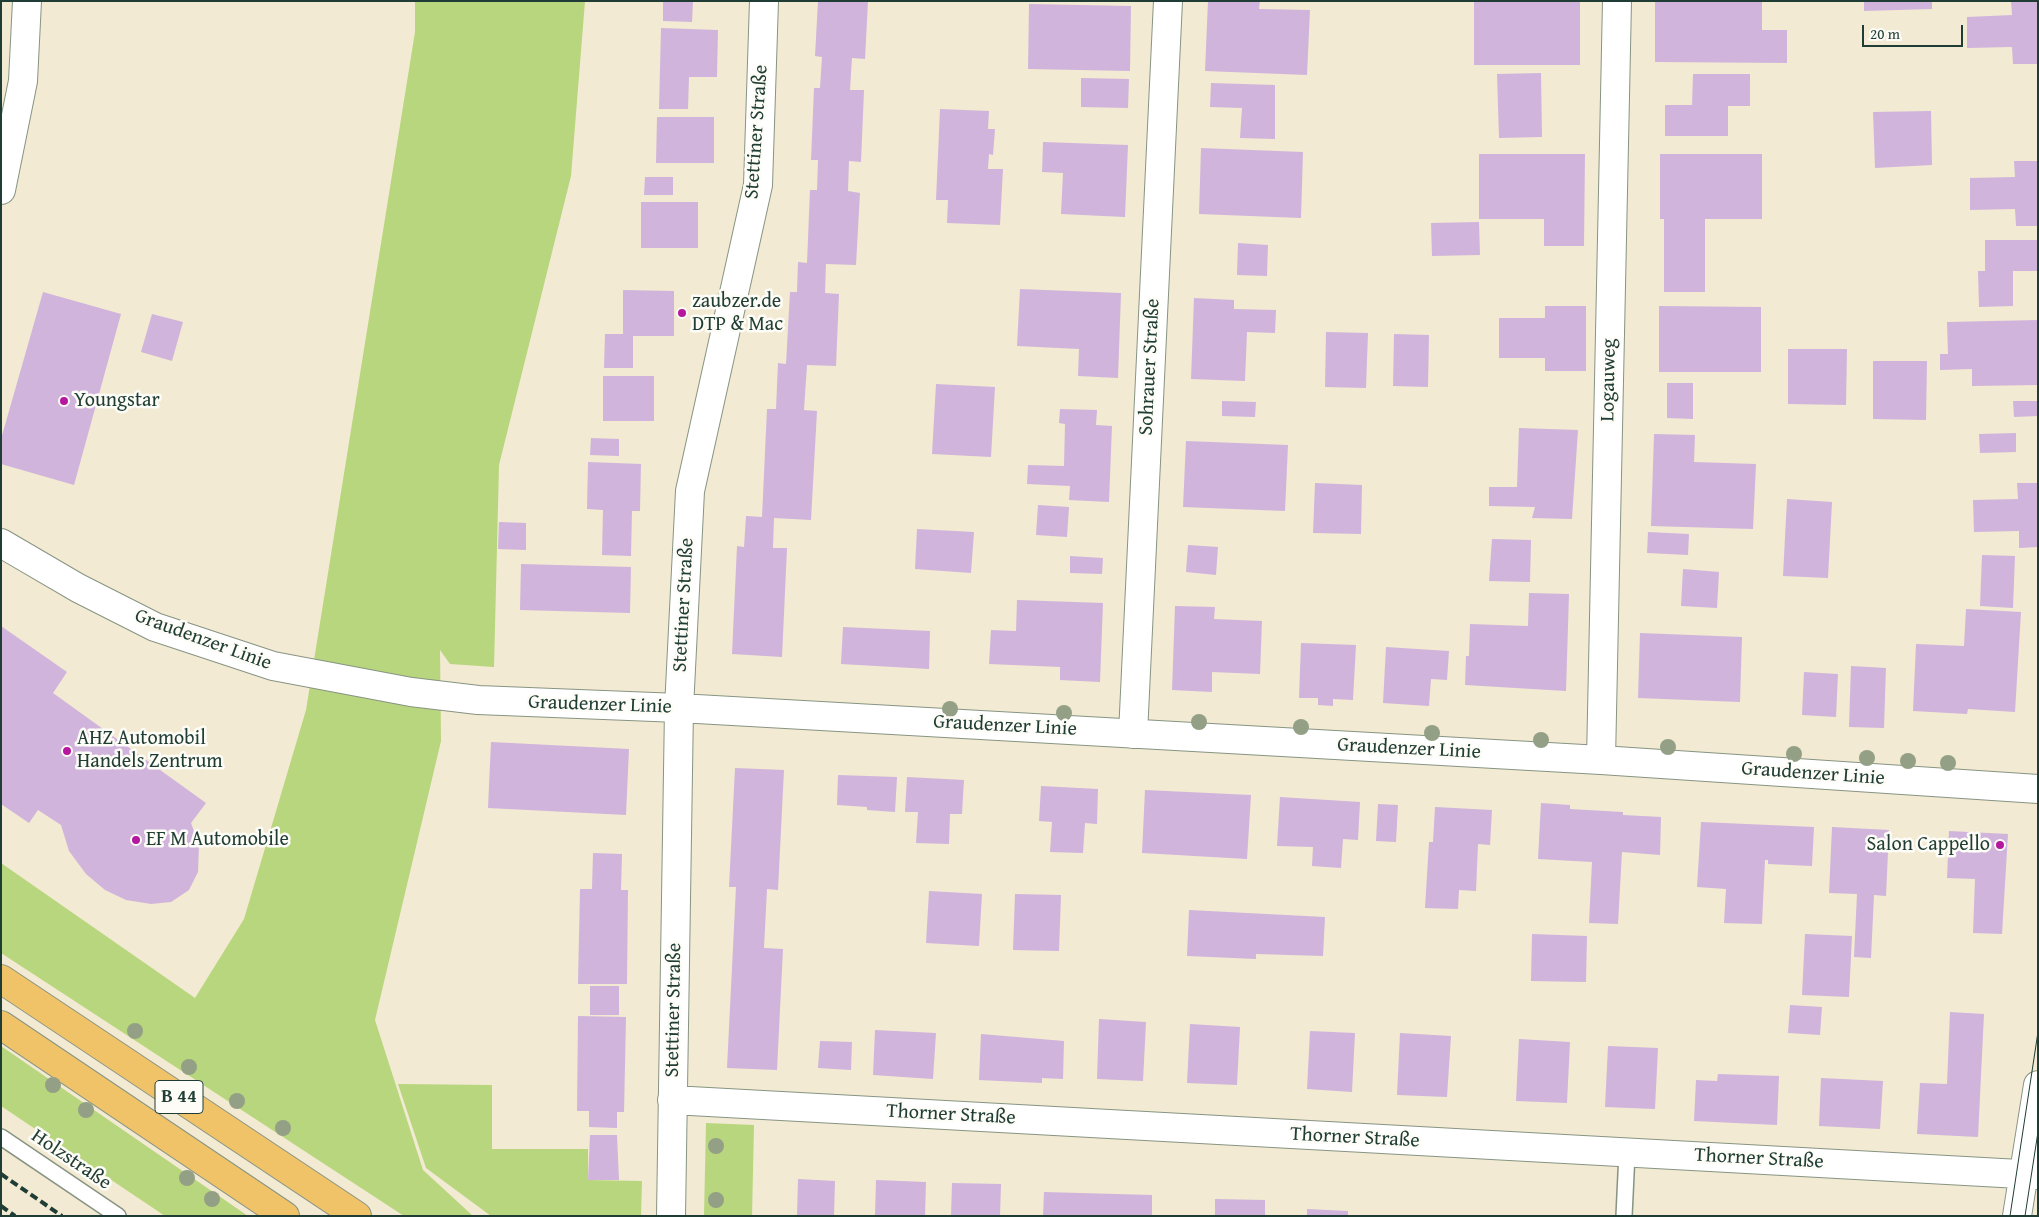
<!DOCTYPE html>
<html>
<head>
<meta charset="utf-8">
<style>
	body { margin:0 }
	#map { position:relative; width:2039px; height:1217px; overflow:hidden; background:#f2ead2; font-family:"Gentium Book Plus",serif }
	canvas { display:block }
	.frame { position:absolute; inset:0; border:2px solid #1f3d34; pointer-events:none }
	.scale { position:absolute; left:1862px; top:25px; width:101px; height:22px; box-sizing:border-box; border:2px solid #1f3d34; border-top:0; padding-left:6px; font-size:15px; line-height:18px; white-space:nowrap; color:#1f3d34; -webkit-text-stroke:4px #fdfcf7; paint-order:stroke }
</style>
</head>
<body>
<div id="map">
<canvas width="2039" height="1217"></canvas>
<div class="frame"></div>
<div class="scale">20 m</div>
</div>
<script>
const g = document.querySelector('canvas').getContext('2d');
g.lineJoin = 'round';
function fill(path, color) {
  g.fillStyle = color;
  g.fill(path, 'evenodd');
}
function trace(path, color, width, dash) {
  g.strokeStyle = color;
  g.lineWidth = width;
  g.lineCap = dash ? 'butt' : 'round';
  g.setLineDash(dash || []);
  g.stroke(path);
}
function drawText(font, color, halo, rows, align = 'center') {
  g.font = font + ' "Gentium Book Plus",serif';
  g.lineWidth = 5;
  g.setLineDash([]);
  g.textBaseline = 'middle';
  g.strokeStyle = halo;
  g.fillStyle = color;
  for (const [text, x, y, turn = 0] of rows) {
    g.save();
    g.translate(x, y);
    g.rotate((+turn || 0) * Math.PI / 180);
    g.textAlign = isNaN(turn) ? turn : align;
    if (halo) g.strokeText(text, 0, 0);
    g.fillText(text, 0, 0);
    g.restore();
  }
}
fill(new Path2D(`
	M415,1h170l-14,175 -72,289 -5,202 -44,-3 -10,-14 1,91 -66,279 48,150 50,46h-69l-403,-263v-90l194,135 49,-79 62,-209 109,-678z
	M1,1046l247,170h-83l-164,-110z
	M398,1084l94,1v64h96v31l54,1 -1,35h-150l-65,-48z
	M706,1123l48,2 -2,91h-48z`), '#b8d67d');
fill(new Path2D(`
	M663,1h30l-1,21 -29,-1z
	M818,1h50l-3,58 -13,-1 -2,32h14l-3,72 -12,-1 -1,30 12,2 -4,72 -30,-1 -1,29 14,1 -3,72 -29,-1 -3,45 13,1 -6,109 -37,-2 -1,30h14l-5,109 -50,-3 5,-108 7,1 2,-31 16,1 5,-108h9l2,-46 8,1 4,-72h7l1,-30 9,1 3,-73h7l1,-30h-7l3,-72h6l2,-31 -7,-1z
	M1208,1h52l-1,8 51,1 -3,65 -102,-4z
	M1474,1h106v64h-106z
	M1655,1h107v29h25v33l-132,-1z
	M1864,1h68v8l-68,2z
	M2011,1h27v63h-25l-1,-17 -45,1v-31l45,-2z
	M1029,4l102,2 -1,65 -102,-2z
	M661,28l57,2 -1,47h-28l-1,32h-29z
	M1541,73l1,64 -43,1 -2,-64z
	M1693,74h57v32h-22v30h-63v-31h27z
	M1081,78l48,1 -1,29 -47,-1z
	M1211,83l64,2v54l-35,-1 2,-30 -32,-1z
	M940,109l49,2 -1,18h7l-2,26 -4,-1 -1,15h15l-3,56 -53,-2 1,-23h-12z
	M1931,111l1,54 -57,3 -2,-56z
	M657,117h57v46h-58z
	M1043,142l85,3 -3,72 -64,-3 2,-41 -21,-1z
	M1201,148l102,4 -2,66 -102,-4z
	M1479,154h106l-1,92h-40v-27h-65z
	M1660,154h102v65h-57v73h-41v-73h-4z
	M2014,161h24v65h-22l-1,-17 -45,1v-32l45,-1z
	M645,177h28v18h-29z
	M641,202h57v46h-57z
	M1479,222l1,33 -48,1 -1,-33z
	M1985,240h53v31h-25v35l-34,1 -1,-36h7z
	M1238,243l30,2 -1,31 -30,-1z
	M1020,289l101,4 -3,85 -40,-2 1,-27 -62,-3z
	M623,290l51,1v45h-41v32h-29l1,-34h18z
	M43,292l78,22 -47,171 -73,-21v-25z
	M1194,298l40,2v9l42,1 -1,23 -28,-1 -2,49 -54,-2z
	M1545,306h41v65h-41v-13h-46v-40h46z
	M1659,306l102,1v65h-102z
	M152,314l31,8 -11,39 -31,-9z
	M2038,320v65l-66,1v-17l-32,1v-16h8l-1,-32z
	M1326,332l42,1 -2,55 -41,-1z
	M1394,334l35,1 -1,52 -35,-1z
	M1788,349h59l-1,56 -58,-1z
	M1873,361h54l-1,59 -53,-1z
	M603,376h51v45h-51z
	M1667,383h26v36l-26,-1z
	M936,384l59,3 -4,70 -59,-3z
	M1222,401l34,1 -1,15 -33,-1z
	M2013,401h25v15l-24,1z
	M1060,409l37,1 -1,15 16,1 -3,76 -40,-2 1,-14 -43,-2 1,-19 36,1 1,-42 -6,-1z
	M1519,428l59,2 -6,89 -40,-1 3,-11 -46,-1v-19h28z
	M2016,433v19l-36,1 -1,-19z
	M1654,434l41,1 -1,27 62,2 -3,65 -102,-3z
	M591,438l28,1v17l-29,-1z
	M1186,441l102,4 -3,66 -102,-4z
	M588,462l53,2 -1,47h-8l-1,45 -29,-1 1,-45 -16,-1z
	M1315,483l47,2 -1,49 -48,-1z
	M2017,483h21v64l-19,1v-17l-45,1 -1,-32 45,-1z
	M1787,499l45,3 -4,76 -45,-2z
	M1038,505l31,2 -2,30 -31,-2z
	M499,522l27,1v27l-28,-1z
	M917,529l57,3 -3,41 -56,-4z
	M1648,532l41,2 -1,21 -41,-2z
	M1492,539l39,1 -1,42 -41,-1z
	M1188,545l30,2 -2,28 -30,-3z
	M1982,555l33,1 -2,52 -33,-2z
	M1070,556l33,2 -1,16 -32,-1z
	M521,564l110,3 -1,46 -110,-3z
	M1683,569l36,3 -2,36 -36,-2z
	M1529,593l40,1 -3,97 -101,-6 1,-29h3l1,-32 58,2z
	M1017,600l86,3 -3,79 -40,-2v-13l-71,-3 2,-34 25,1z
	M1175,606l40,1 -1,12 48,2 -2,53 -48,-2v20l-40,-2z
	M1966,609l55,3 -6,100 -47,-3 -1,5 -54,-3 3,-67 48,2z
	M1,626l66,46 -14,21 153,110 -15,20 8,22 -1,27 -9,18 -18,12 -20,2 -25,-4 -21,-10 -19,-16 -17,-23 -8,-26 -23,-15 -9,13 -28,-19z
	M843,627l87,4 -1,38 -88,-5z
	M1640,633l102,4 -2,65 -102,-4z
	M1301,643l55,2 -3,55 -20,-1v7l-15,-1v-7h-19z
	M1386,647l63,4 -2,29 -16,-1 -2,27 -46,-3z
	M1851,666l35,2 -2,60 -35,-1z
	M1804,672l34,2 -2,43 -34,-2z
	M491,742l138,7 -3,66 -138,-7z
	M735,768l49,2 -6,120 -11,-1 -3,59 19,1 -6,121 -50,-2 9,-181h-7z
	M838,775l59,2 -2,35 -28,-2v-3l-30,-2z
	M907,777l57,3 -2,34h-12l-1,30 -33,-1 2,-31h-13z
	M1041,786l57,3 -1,35 -12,-1 -2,30 -33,-1 2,-30 -13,-1z
	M1145,790l106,5 -4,64 -105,-6z
	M1280,797l80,5 -2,38 -15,-1 -2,29 -29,-2 1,-19 -36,-1z
	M1541,803l29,2v4l53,3v3l38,2 -1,38 -38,-3 -4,72 -29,-1 3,-61 -54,-3z
	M1378,804l20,1 -2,37 -20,-1z
	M1435,807l57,3 -2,35 -12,-1 -2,47 -17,-1 -1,19 -33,-1 4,-66h4z
	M1701,822l113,5 -2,39 -44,-2v-4h-3l-3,64 -38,-1 2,-34 -29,-2z
	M1832,827l57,3 -3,66 -12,-1 -3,63 -17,-1 3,-63 -28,-1z
	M1949,831l59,3 -6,100 -29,-1 2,-54 -28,-1z
	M593,853l29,1 -1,36h7l-1,94h-49l2,-95h12z
	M929,891l53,3 -3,52 -53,-3z
	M1015,894l46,1 -2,56 -46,-1z
	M1189,910l136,7 -2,39 -67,-2v5l-69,-3z
	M1532,934l55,2 -1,46 -55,-1z
	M1805,934l47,2 -3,61 -47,-2z
	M590,986h29v29h-29z
	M1790,1005l32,2 -2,28 -32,-2z
	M1950,1012l34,2 -6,123 -61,-3 3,-51 27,1z
	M578,1016l48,1 -2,95h-7v16l-28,-1v-16h-12z
	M1099,1019l47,3 -3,59 -46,-2z
	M1190,1024l50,3 -3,58 -50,-2z
	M875,1030l61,3 -3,46 -60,-4z
	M1310,1031l45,2 -3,59 -45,-3z
	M1400,1033l51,3 -4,61 -50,-2z
	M981,1034l83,7 -1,38 -21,-1v5l-63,-3z
	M1519,1039l51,3 -3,61 -51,-2z
	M820,1041l32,1 -1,28 -33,-2z
	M1608,1046l50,2 -3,61 -50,-2z
	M1718,1074l61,2 -2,49 -83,-4 2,-41 21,1z
	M1821,1078l62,3 -3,48 -61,-3z
	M590,1135h27l2,45h-31z
	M798,1179l37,2 -1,35h-37z
	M876,1180l50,2 -1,34h-50z
	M952,1183l49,1 -1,32h-49z
	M1044,1192l108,3v21h-109z
	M1215,1199l50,1v16h-50z
	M1307,1209l41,2v5h-41z`), '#d0b4dc');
const lane = new Path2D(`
	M1,1137l117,79
	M1624,1216l3,-63`);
const street = new Path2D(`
	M1,190l22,-109 4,-80
	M1,543l77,45 77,39 118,39 138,26 67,8 201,8 922,52 437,29
	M1133,734l35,-733
	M1601,760l16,-759
	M672,1100l1366,75
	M671,1216l8,-508 11,-217 68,-306 6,-184
	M2017,1216l21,-131`);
const primary = new Path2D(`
	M1,979l356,237
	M1,1025l284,191`);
trace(lane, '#889483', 18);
trace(street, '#889483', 30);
trace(primary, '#889483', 30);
trace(lane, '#fff', 15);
trace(street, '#fff', 28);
trace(primary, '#f1c369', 28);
trace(new Path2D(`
	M2010,1216l28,-184
	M2025,1216l13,-84`), '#1f3d34', 1);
trace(new Path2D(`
	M1,1174l61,42
	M1,1206l14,10`), '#1f3d34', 4, [8, 4]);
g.fillStyle = '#93a085';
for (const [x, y] of [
	[950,709],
	[1064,713],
	[1199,722],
	[1301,727],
	[1432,733],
	[1541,740],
	[1668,747],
	[1794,754],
	[1867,758],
	[1908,761],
	[1948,763],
	[135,1031],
	[189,1067],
	[53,1085],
	[237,1101],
	[86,1110],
	[283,1128],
	[716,1146],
	[187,1178],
	[212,1199],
	[716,1200]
]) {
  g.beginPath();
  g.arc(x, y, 8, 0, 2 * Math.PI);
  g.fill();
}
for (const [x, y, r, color] of [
	[682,313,5,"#b5179e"],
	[64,401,5,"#b5179e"],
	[67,751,5,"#b5179e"],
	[136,840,5,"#b5179e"],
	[2000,845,5,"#b5179e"]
]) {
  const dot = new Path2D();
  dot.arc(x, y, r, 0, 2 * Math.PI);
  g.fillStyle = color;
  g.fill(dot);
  trace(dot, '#fdfcf7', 2);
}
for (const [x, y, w] of [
	[179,1097,48]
]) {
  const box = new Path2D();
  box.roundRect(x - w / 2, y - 16.5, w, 33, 4);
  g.fillStyle = '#fdfcf7';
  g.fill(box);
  trace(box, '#1f3d34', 1);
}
drawText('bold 19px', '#1f3d34', null, [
	["B 44",179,1097]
]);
drawText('20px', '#1f3d34', '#fdfcf7', [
	["Stettiner Straße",757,132,-86],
	["Sohrauer Straße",1150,367,-87],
	["Logauweg",1609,380,-89],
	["Stettiner Straße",684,605,-87],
	["Graudenzer Linie",203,640,20],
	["Graudenzer Linie",600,705,2],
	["Graudenzer Linie",1005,726,3],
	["Graudenzer Linie",1409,749,3],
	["Graudenzer Linie",1813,774,4],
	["Stettiner Straße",674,1010,-89],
	["Thorner Straße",951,1115,3],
	["Thorner Straße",1355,1138,3],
	["Thorner Straße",1759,1159,3],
	["Holzstraße",71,1160,34]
]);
drawText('20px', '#1f3d34', '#fdfcf7', [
	["zaubzer.de",692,302],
	["DTP & Mac",692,325],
	["Youngstar",74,401],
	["AHZ Automobil",77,739],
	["Handels Zentrum",77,762],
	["EF M Automobile",146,840],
	["Salon Cappello",1990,845,"right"]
], 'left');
</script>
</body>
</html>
